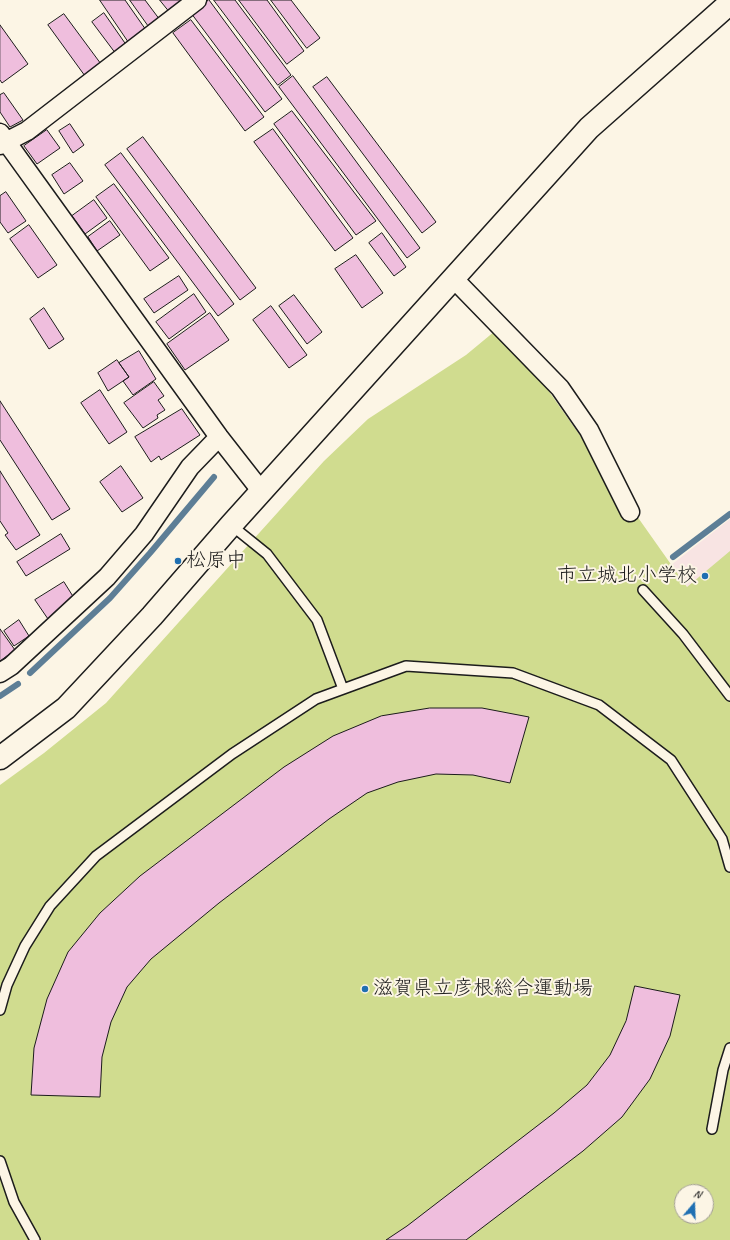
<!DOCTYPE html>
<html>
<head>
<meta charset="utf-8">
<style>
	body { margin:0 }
	#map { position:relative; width:730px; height:1240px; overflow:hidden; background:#fcf5e5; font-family:Caveat,sans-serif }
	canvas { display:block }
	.north { position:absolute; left:674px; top:1184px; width:40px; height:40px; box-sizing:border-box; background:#fcf5e5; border:1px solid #a29e95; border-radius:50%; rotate:19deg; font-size:11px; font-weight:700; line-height:16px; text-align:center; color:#1c1c1c }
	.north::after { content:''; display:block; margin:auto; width:14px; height:18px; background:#1f6fb2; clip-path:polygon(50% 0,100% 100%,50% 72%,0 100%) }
</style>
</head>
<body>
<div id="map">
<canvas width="730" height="1240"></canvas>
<div class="north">N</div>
</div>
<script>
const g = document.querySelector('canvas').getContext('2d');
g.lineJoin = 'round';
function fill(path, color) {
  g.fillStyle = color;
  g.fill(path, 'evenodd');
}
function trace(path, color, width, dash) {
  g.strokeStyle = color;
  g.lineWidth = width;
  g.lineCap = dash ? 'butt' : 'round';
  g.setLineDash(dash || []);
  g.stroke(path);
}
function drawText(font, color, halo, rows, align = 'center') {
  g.font = font + ' Caveat,"Klee One",sans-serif';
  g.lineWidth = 4;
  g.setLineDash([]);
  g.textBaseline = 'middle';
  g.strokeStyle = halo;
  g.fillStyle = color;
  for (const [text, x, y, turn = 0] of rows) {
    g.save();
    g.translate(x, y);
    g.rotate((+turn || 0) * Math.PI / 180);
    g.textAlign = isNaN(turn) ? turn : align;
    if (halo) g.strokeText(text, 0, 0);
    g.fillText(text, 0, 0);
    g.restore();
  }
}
fill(new Path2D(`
	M730,519v125l-59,-79z`), '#f8e4e3');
fill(new Path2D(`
	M495,331l12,1 180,255 43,-36v689h-730v-455l44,-32 62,-50 218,-242 44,-42 98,-64zM682,1192h24v24h-24z`), '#d0dc8f');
trace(new Path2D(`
	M673,557l57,-43
	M30,673l80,-75 40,-45 64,-76
	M0,696l18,-12`), '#5d7e96', 6);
const building = new Path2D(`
	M100,0h25l21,30 -16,14z
	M130,0h15l15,20 -10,8z
	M160,0h22l-13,11z
	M209,0l73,99 -17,13 -74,-99z
	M214,0h21l56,75 -13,10z
	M239,0h28l37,51 -17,13z
	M271,0h20l29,38 -13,10z
	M104,13l23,33 -11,8 -24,-32z
	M64,14l37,50 -16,12 -37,-51z
	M191,20l73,97 -19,14 -72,-98z
	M0,25l28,39 -26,19 -2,-3z
	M293,76l127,172 -13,10 -128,-171z
	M327,77l109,145 -14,11 -109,-146z
	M4,93l19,27 -13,7 -10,-15v-17z
	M292,111l84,110 -20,14 -82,-111z
	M70,124l14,21 -11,8 -14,-22z
	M273,129l80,109 -18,13 -81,-109z
	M47,130l13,18 -23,16 -13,-18z
	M143,137l113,151 -16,12 -113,-151z
	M121,153l113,151 -16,12 -113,-151z
	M70,163l13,18 -19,13 -12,-19z
	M114,184l55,74 -19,13 -54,-74z
	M6,192l20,29 -18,12 -8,-11v-26z
	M94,200l13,18 -22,16 -13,-18z
	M110,221l10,14 -23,16 -9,-14z
	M29,225l28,40 -19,13 -28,-39z
	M382,233l24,34 -12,9 -25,-33z
	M356,255l27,38 -21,15 -27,-39z
	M179,276l9,14 -34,23 -10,-14z
	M194,294l12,18 -37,27 -13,-17z
	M294,295l28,37 -15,12 -28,-38z
	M271,306l36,49 -18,13 -36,-48z
	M44,308l20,31 -15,10 -19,-30z
	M210,313l19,27 -44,30 -18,-26z
	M139,351l17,28 -23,16 -10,-14 6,-4 -10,-14z
	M117,360l12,17 -21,14 -10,-18z
	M154,382l10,14 -6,4 7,10 -8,5 1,3 -15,10 -19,-25z
	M100,390l27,42 -18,12 -28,-41z
	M0,401l70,108 -18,11 -52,-80z
	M182,409l18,26 -39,25 -2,-4 -8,6 -16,-25z
	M121,466l22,32 -21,14 -22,-30z
	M0,471l40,64 -24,15 -11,-15 3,-2 -8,-12z
	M61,534l9,15 -44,27 -9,-14z
	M64,582l10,16 -13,12 -13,9 -13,-19z
	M19,620l10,16 -15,10 -10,-15z
	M0,629l15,21 -15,11z
	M430,708h52l47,9 -19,66 -37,-8 -37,-1 -38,8 -31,11 -38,26 -110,84 -68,56 -24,28 -16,35 -9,35 -2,40 -69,-2 3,-47 13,-49 21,-47 32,-39 40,-37 144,-109 49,-31 48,-20z
	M635,986l45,9 -10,41 -20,43 -28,38 -39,34 -117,89h-80l21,-14 147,-113 33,-28 23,-30 16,-34z`);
fill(building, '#efbedd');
trace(building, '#1c1c1c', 1);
const lane = new Path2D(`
	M231,525l36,29 50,66 26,69
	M643,590l40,44 47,62
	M0,1010l7,-25 18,-39 25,-40 46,-50 136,-102 84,-55 90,-33 107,7 86,32 72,55 51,79 8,28
	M712,1129l11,-59 7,-22
	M0,1161l14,41 21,38`);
const street = new Path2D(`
	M0,133l219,304 43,55
	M0,145l27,-14 170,-131
	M454,279l106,109 29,42 41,82
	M0,673l11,-7 96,-89 37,-43 46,-67 29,-30`);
const secondary = new Path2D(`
	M0,758l66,-50 86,-92 79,-91 358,-397 141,-125`);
trace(lane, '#1c1c1c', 12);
trace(street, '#1c1c1c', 21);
trace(secondary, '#1c1c1c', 25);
trace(lane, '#fcf5e5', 9);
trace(street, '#fcf5e5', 18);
trace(secondary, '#fcf5e5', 22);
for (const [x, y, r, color] of [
	[178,561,4,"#1f6fb2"],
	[705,576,4,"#1f6fb2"],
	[365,989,4,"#1f6fb2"]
]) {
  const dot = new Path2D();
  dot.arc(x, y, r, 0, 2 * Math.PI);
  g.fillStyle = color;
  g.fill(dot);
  trace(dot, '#fcf5e5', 1.5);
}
drawText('20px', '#1c1c1c', '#fcf5e5', [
	["松原中",186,561],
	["市立城北小学校",697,576,"right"],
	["滋賀県立彦根総合運動場",373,989]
], 'left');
</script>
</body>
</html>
